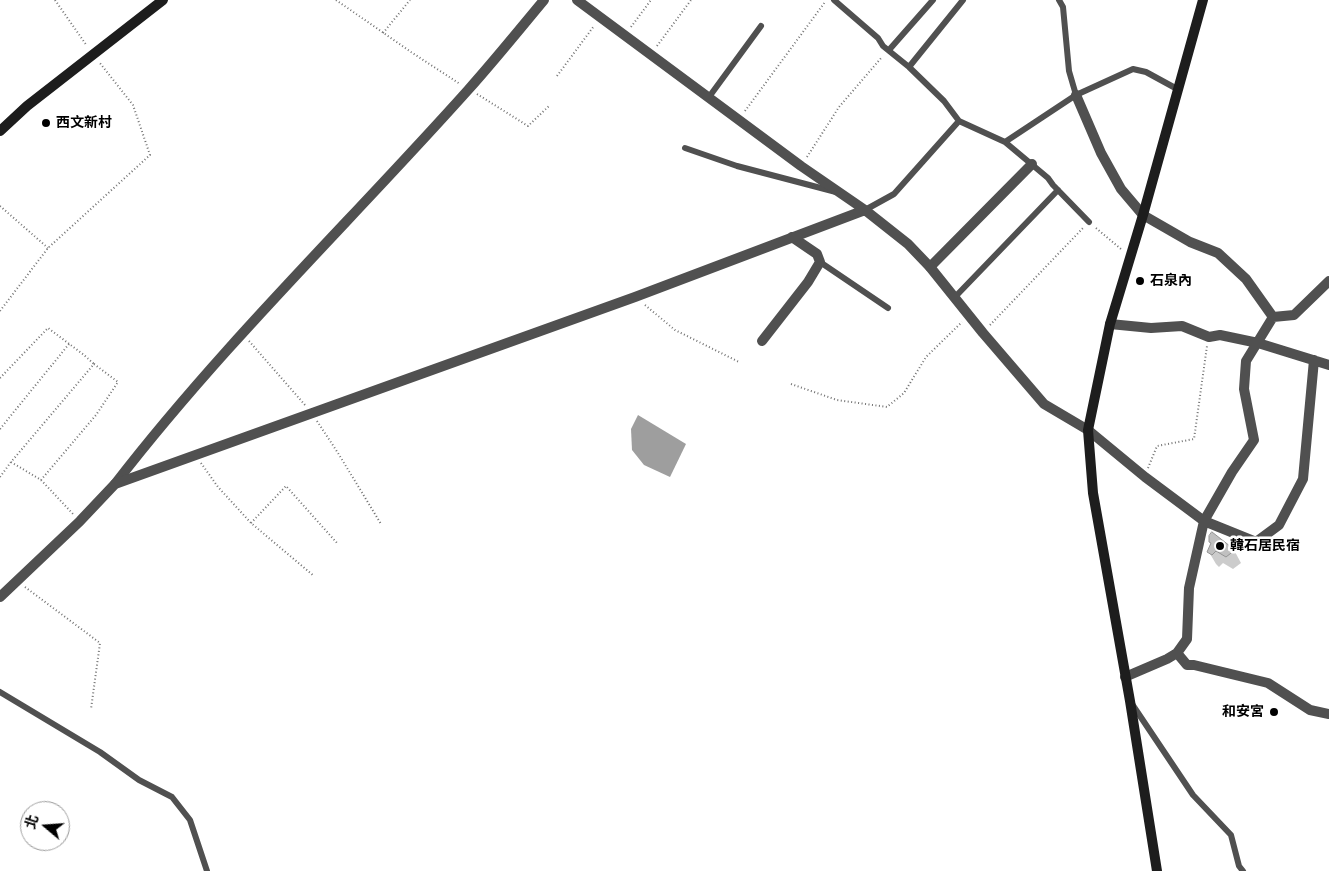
<!DOCTYPE html>
<html>
<head>
<meta charset="utf-8">
<style>
	body { margin:0 }
	#map { position:relative; width:1329px; height:871px; overflow:hidden; background:#fff; font-family:"Public Sans","Noto Sans TC",sans-serif }
	canvas { display:block }
	.north { position:absolute; left:20px; top:801px; width:50px; height:50px; box-sizing:border-box; background:#fff; border:1px solid #999; border-radius:50%; rotate:288deg; font-size:14px; font-weight:700; line-height:20px; text-align:center; color:#000 }
	.north::after { content:''; display:block; margin:auto; width:18px; height:22px; background:#000; clip-path:polygon(50% 0,100% 100%,50% 72%,0 100%) }
</style>
</head>
<body>
<div id="map">
<canvas width="1329" height="871"></canvas>
<div class="north">北</div>
</div>
<script>
const g = document.querySelector('canvas').getContext('2d');
g.lineJoin = 'round';
function fill(path, color) {
  g.fillStyle = color;
  g.fill(path, 'evenodd');
}
function trace(path, color, width, dash) {
  g.strokeStyle = color;
  g.lineWidth = width;
  g.lineCap = dash ? 'butt' : 'round';
  g.setLineDash(dash || []);
  g.stroke(path);
}
function drawText(font, color, halo, rows, align = 'center') {
  g.font = font + ' "Public Sans","Noto Sans TC",sans-serif';
  g.lineWidth = 5;
  g.setLineDash([]);
  g.textBaseline = 'middle';
  g.strokeStyle = halo;
  g.fillStyle = color;
  for (const [text, x, y, turn = 0] of rows) {
    g.save();
    g.translate(x, y);
    g.rotate((+turn || 0) * Math.PI / 180);
    g.textAlign = isNaN(turn) ? turn : align;
    if (halo) g.strokeText(text, 0, 0);
    g.fillText(text, 0, 0);
    g.restore();
  }
}
fill(new Path2D(`
	M638,415l48,29 -16,33 -26,-12 -12,-15 -1,-21z`), '#9e9e9e');
fill(new Path2D(`
	M1210,542l24,8 7,13 -8,6 -10,-6 -4,4 -3,-3 -7,-12 3,-7z`), '#0003');
const building = new Path2D(`
	M1212,532l23,18 -9,7 -10,-6 -4,4 -5,-3 4,-9 -2,-1v-6z`);
fill(building, '#c0c0c0');
trace(building, '#949494', 1);
trace(new Path2D(`
	M55,0l32,46
	M336,0l75,52 49,32
	M631,27l20,-27
	M383,33l27,-33
	M657,46l34,-46
	M557,76l37,-50
	M477,94l51,32 21,-20
	M745,111l80,-109
	M807,157l32,-50 43,-50
	M0,206l48,42
	M1096,228l25,21
	M645,305l30,25 64,32
	M0,311l48,-63 102,-93 -17,-50 -34,-43
	M990,325l93,-97
	M249,341l56,64
	M0,378l48,-50 36,27 10,9
	M791,384l46,16 50,7 17,-14 22,-36 36,-35
	M317,421l21,32 43,71
	M0,429l69,-85
	M11,462l30,18 33,35
	M201,463l17,24 33,36 63,53
	M1148,468l9,-22 37,-7 13,-93
	M0,477l11,-15 83,-98 24,18 -22,33 -55,65
	M251,523l35,-37 51,57
	M25,587l75,56 -9,66`), '#727272', 2, [1, 2.5]);
trace(new Path2D(`
	M834,0l44,38 5,8 26,21 35,34 15,20
	M889,50l44,-50
	M909,67l54,-67
	M1076,95l57,-26 13,3 33,18
	M709,97l52,-71
	M1005,142l43,36 5,7 36,37
	M685,148l52,18 99,26
	M865,210l29,-16 65,-73 46,21 71,-47 -7,-24 -6,-64 -4,-7
	M820,262l68,46
	M955,297l103,-107
	M0,692l100,60 39,28 33,17 18,23 17,51
	M1132,704l61,91 38,40 8,31 4,5`), '#505050', 6);
trace(new Path2D(`
	M1076,95l25,58 20,36 22,26 47,27 28,11 28,26 27,38 21,-2 35,-34
	M930,267l102,-103
	M1110,324l41,4 31,-2 27,11 11,-2 38,8 71,22
	M762,341l46,-59 12,-20 -3,-8 -25,-17
	M1088,430l57,47 59,44 52,21 23,-17 24,-46 11,-119
	M115,484c108,-140 236,-263 353,-394 26,-29 51,-60 76,-90
	M1177,653l10,12h7l74,18 42,27 19,4
	M1125,677l42,-18 10,-6 10,-14 2,-51 15,-67 28,-49 22,-32 -10,-51 2,-28 27,-44`), '#505050', 10);
trace(new Path2D(`
	M577,0l224,166 64,44 43,34 22,23 53,66 61,71 44,26
	M0,597l80,-76 35,-37 520,-187 230,-87`), '#505050', 10);
trace(new Path2D(`
	M0,131l27,-25 136,-106
	M1157,871l-27,-170 -37,-208 -5,-63 22,-106 33,-109 60,-215`), '#1d1d1d', 10);
for (const [x, y, r, color] of [
	[46,123,5,"#000"],
	[1140,281,5,"#000"],
	[1220,546,5,"#000"],
	[1274,712,5,"#000"]
]) {
  const dot = new Path2D();
  dot.arc(x, y, r, 0, 2 * Math.PI);
  g.fillStyle = color;
  g.fill(dot);
  trace(dot, '#fff', 2);
}
drawText('bold 14px', '#000', '#fff', [
	["西文新村",56,123],
	["石泉內",1150,281],
	["韓石居民宿",1230,546],
	["和安宮",1264,712,"right"]
], 'left');
</script>
</body>
</html>
